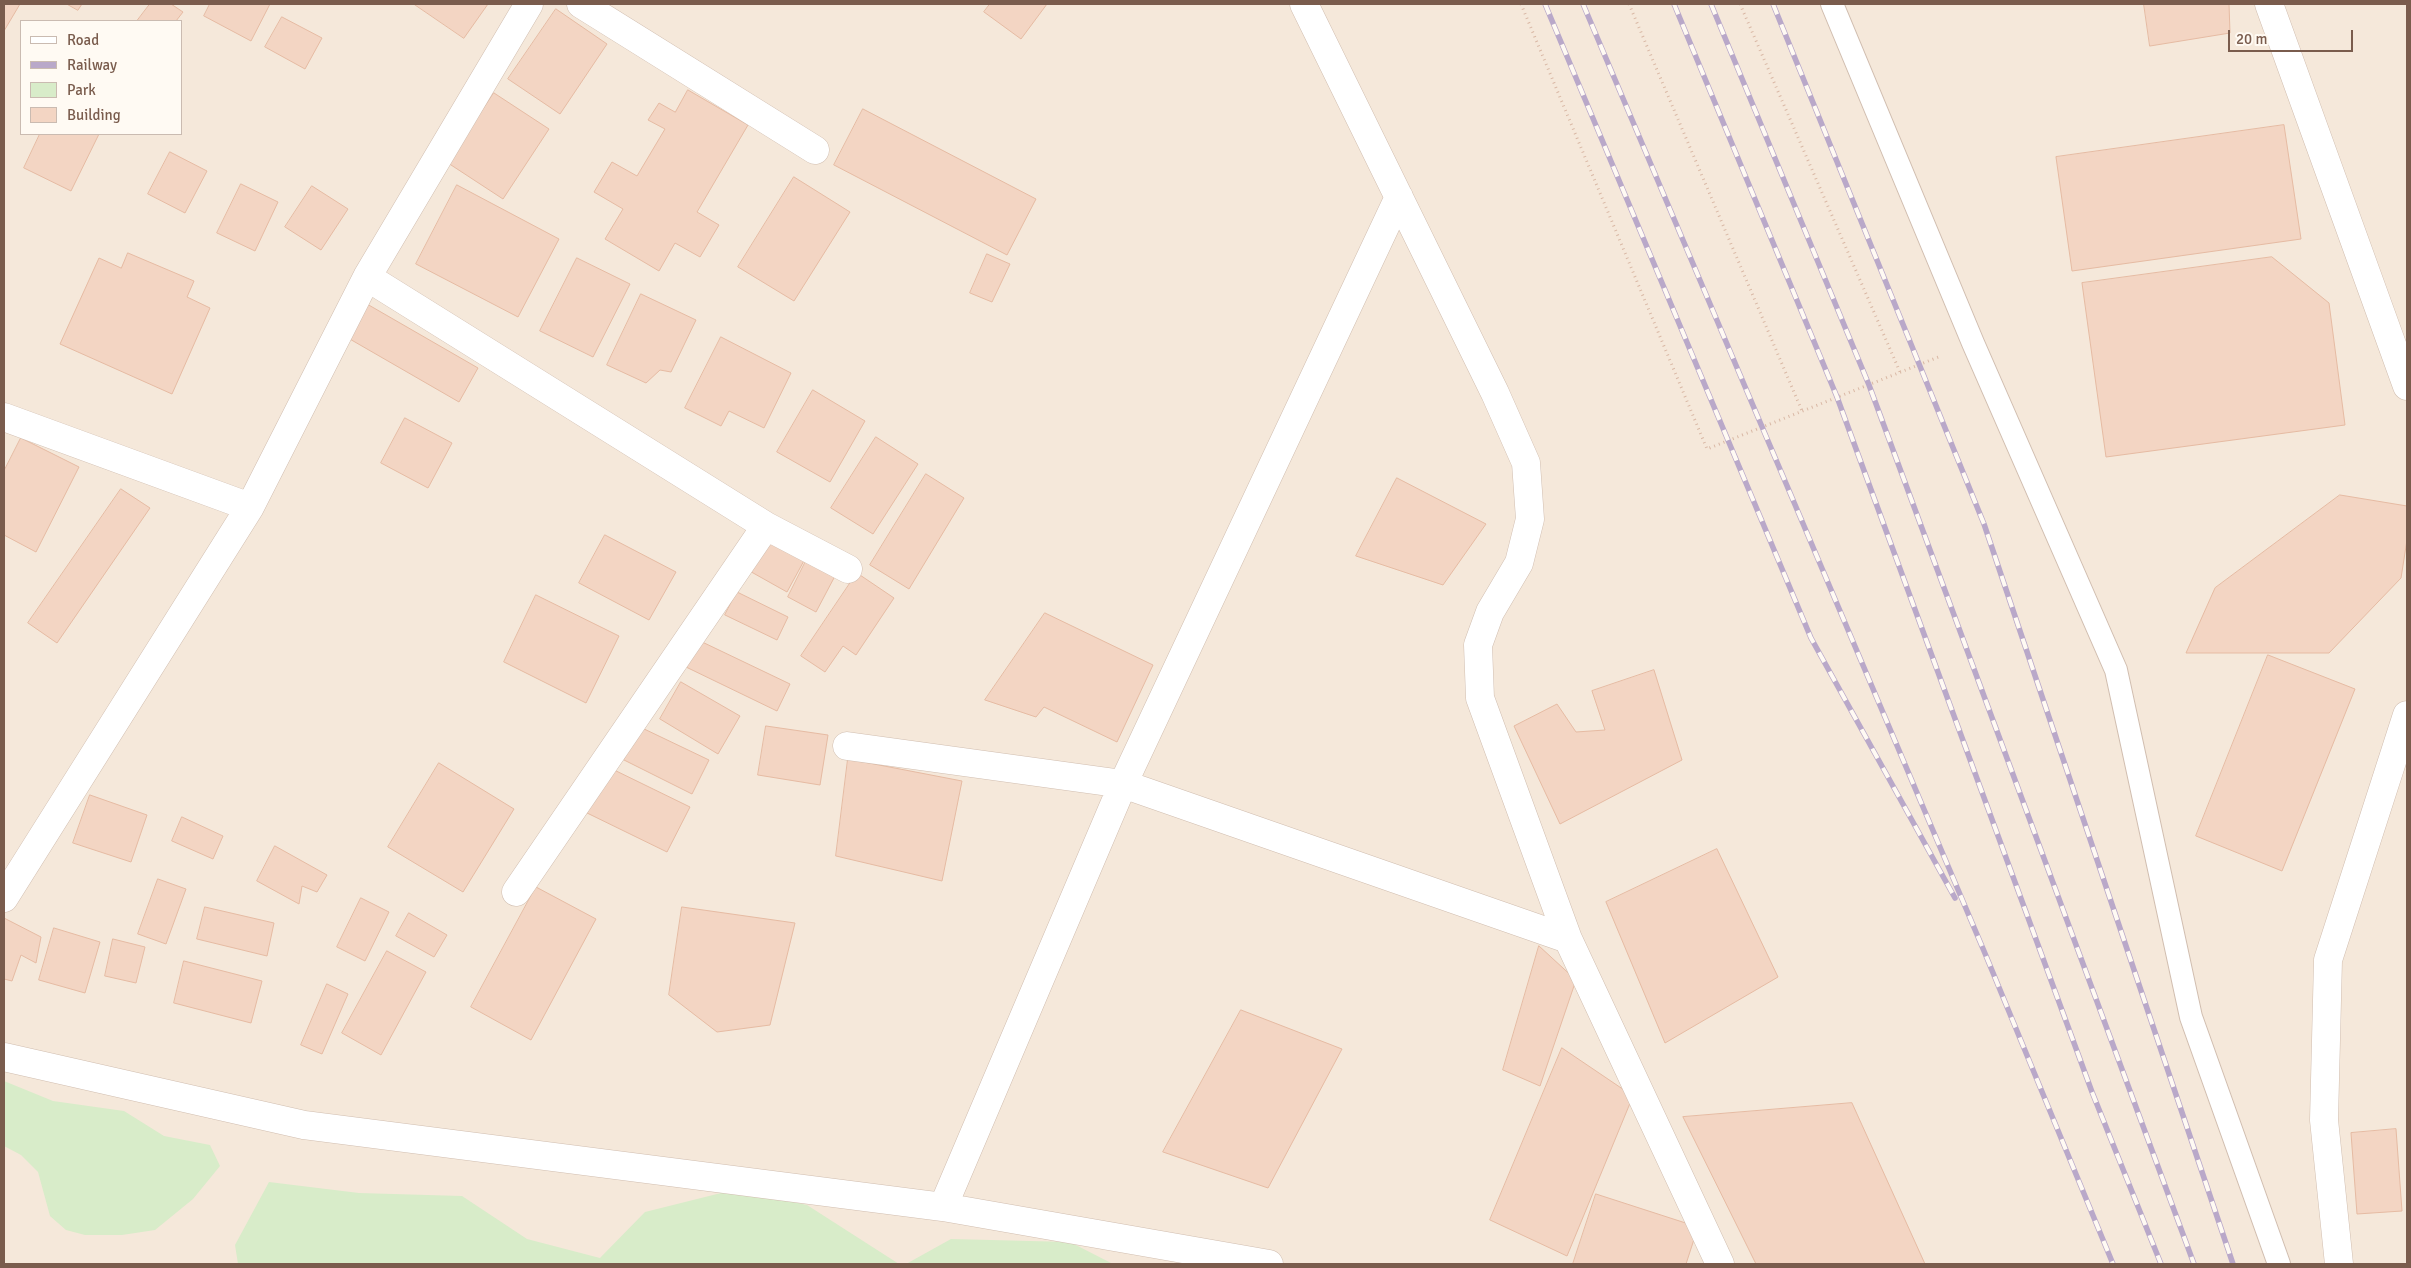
<!DOCTYPE html>
<html>
<head>
<meta charset="utf-8">
<style>
	body { margin:0 }
	#map { position:relative; width:2411px; height:1268px; overflow:hidden; background:#fdf6ec; font-family:Signika,sans-serif }
	canvas { display:block }
	.frame { position:absolute; inset:0; border:5px solid #7a5c4d; pointer-events:none }
	.legend { position:absolute; left:20px; top:20px; width:162px; height:115px; box-sizing:border-box; background:#fffaf3; border:1px solid #cabbb1; margin:0; padding:6px 9px; list-style:none; font-size:15px; color:#7a5c4d }
	.legend li { display:flex; align-items:center; gap:10px; height:25px }
	.legend b { width:25px; border:1px solid #cabbb1 }
	.scale { position:absolute; left:2228px; top:30px; width:125px; height:22px; box-sizing:border-box; border:2px solid #7a5c4d; border-top:0; padding-left:6px; font-size:15px; line-height:18px; white-space:nowrap; color:#7a5c4d; -webkit-text-stroke:4px #fffaf3; paint-order:stroke }
</style>
</head>
<body>
<div id="map">
<canvas width="2411" height="1268"></canvas>
<div class="frame"></div>
<ul class="legend">
<li><b style="height:6px;background:#fff"></b>Road</li>
<li><b style="height:6px;background:#b9a8c9"></b>Railway</li>
<li><b style="height:14px;background:#d8ecc9"></b>Park</li>
<li><b style="height:14px;background:#f3d5c3"></b>Building</li>
</ul>
<div class="scale">20 m</div>
</div>
<script>
const g = document.querySelector('canvas').getContext('2d');
g.lineJoin = 'round';
function fill(path, color) {
  g.fillStyle = color;
  g.fill(path, 'evenodd');
}
function trace(path, color, width, dash) {
  g.strokeStyle = color;
  g.lineWidth = width;
  g.lineCap = dash ? 'butt' : 'round';
  g.setLineDash(dash || []);
  g.stroke(path);
}
fill(new Path2D(`
	M4,4h2403v1260h-2403zM21,21h160v113h-160z`), '#f5e8da');
fill(new Path2D(`
	M4,1081l49,20 71,10 40,25 46,9 10,21 -27,33 -38,31 -33,5h-37l-19,-5 -16,-14 -12,-44 -17,-17 -17,-9z
	M269,1182l90,11 103,3 65,43 73,19 45,-46 92,-23 70,16 92,59h-661l-3,-19z
	M951,1239l119,3 43,22h-207z`), '#d8ecc9');
const building = new Path2D(`
	M4,4h16l-16,27z
	M67,4h15l-4,6z
	M150,4h21l12,8 -7,9h-39z
	M210,4h60l-19,37 -47,-25z
	M414,4h74l-24,34z
	M990,4h57l-26,35 -37,-27z
	M2144,4h85l1,29 -80,13z
	M556,9l51,35 -47,70 -52,-35z
	M282,17l40,21 -17,31 -40,-22z
	M688,90l60,35 -51,87 22,13 -19,32 -25,-14 -16,28 -54,-32 18,-30 -29,-17 18,-30 25,14 28,-47 -17,-9 11,-17 16,9z
	M494,93l55,36 -46,70 -55,-36z
	M863,109l173,90 -29,56 -173,-90z
	M2284,125l17,114 -229,32 -16,-114z
	M40,134h59l-28,57 -47,-23z
	M170,152l37,19 -22,42 -37,-19z
	M794,177l56,35 -56,89 -56,-34z
	M241,184l37,18 -23,49 -38,-18z
	M457,185l102,54 -41,78 -102,-53z
	M312,186l36,23 -27,41 -36,-23z
	M128,253l66,28 -7,16 23,11 -38,86 -112,-50 39,-86 22,10z
	M987,254l23,10 -18,38 -22,-9z
	M2272,257l57,46 16,122 -239,32 -24,-174z
	M577,258l53,26 -37,73 -53,-26z
	M641,294l55,26 -25,52 -11,-2 -14,13 -39,-18z
	M367,304l111,64 -19,34 -111,-64z
	M721,337l70,36 -27,55 -35,-17 -8,15 -36,-18z
	M813,390l52,31 -35,61 -53,-30z
	M405,418l47,25 -24,45 -47,-25z
	M876,437l42,27 -45,70 -42,-26z
	M21,438l58,29 -43,85 -32,-17v-64z
	M926,474l38,24 -55,91 -39,-24z
	M1397,478l89,46 -43,61 -87,-29z
	M121,489l29,19 -93,135 -29,-20z
	M2340,495l67,11v34l-6,38 -72,75h-143l29,-65z
	M605,535l71,37 -27,48 -70,-37z
	M765,535l41,22 -19,35 -41,-23z
	M806,561l29,15 -19,36 -28,-15z
	M857,573l37,25 -38,57 -13,-9 -18,26 -24,-16z
	M737,592l51,25 -11,23 -52,-25z
	M536,595l83,41 -33,67 -82,-41z
	M1045,613l108,52 -36,77 -73,-35 -8,10 -51,-17z
	M698,640l92,44 -13,27 -91,-44z
	M2268,655l87,34 -73,182 -86,-35z
	M1654,670l28,90 -122,64 -46,-98 43,-22 19,28 29,-2 -13,-39z
	M681,682l59,34 -22,38 -58,-35z
	M766,726l62,9 -8,50 -62,-10z
	M640,727l69,33 -17,34 -68,-34z
	M848,759l114,22 -20,100 -106,-25z
	M439,763l75,46 -51,83 -75,-45z
	M608,767l82,40 -23,45 -82,-40z
	M90,795l57,20 -16,47 -58,-19z
	M182,817l41,19 -10,23 -41,-18z
	M275,846l52,29 -10,17 -15,-6 -3,18 -42,-23z
	M1717,849l61,128 -113,66 -59,-141z
	M158,879l28,10 -20,55 -28,-10z
	M536,887l60,32 -65,121 -60,-33z
	M361,898l28,14 -24,49 -28,-14z
	M205,907l69,16 -7,33 -70,-17z
	M682,907l113,16 -25,102 -53,7 -48,-37z
	M409,913l38,22 -13,22 -38,-21z
	M4,918l37,19 -5,26 -15,-8 -9,26 -8,-2z
	M54,928l46,14 -15,51 -46,-13z
	M113,939l32,8 -9,36 -31,-7z
	M1539,946l37,34 -36,106 -37,-16z
	M387,951l39,21 -45,83 -39,-22z
	M184,961l78,20 -11,42 -77,-20z
	M327,984l21,10 -26,60 -21,-9z
	M1241,1010l101,39 -74,139 -105,-36z
	M1562,1048l71,48 -66,160 -77,-36z
	M1852,1103l73,161h-169l-73,-147z
	M2396,1129l6,82 -45,3 -6,-81z
	M1596,1194l102,33 -12,37h-113z`);
fill(building, '#f3d5c3');
trace(building, '#e6bba3', 1);
const lane = new Path2D(`
	M1832,4l141,339 143,327 75,347 88,247`);
const street = new Path2D(`
	M581,4l234,146
	M1304,4l191,389 31,70 4,56 -11,44 -29,49 -12,33 2,53 88,241 152,325
	M2269,4l138,382
	M367,277l399,249 82,43
	M4,417l246,90
	M847,746l276,38 445,155
	M516,892l250,-366
	M4,898l246,-391 117,-230 162,-273
	M4,1057l300,68 639,82 326,57
	M943,1207l180,-423 276,-587
	M2339,1264l-15,-144 4,-160 79,-245`);
trace(lane, '#d1beb0', 24);
trace(street, '#d1beb0', 29);
trace(new Path2D(`
	M1521,4l186,445 234,-93
	M1629,4l173,407
	M1740,4l160,368`), '#d9b8a5', 3, [1, 4]);
trace(lane, '#fff', 22);
trace(street, '#fff', 28);
const rail = new Path2D(`
	M1545,4l266,634 144,260
	M1583,4l401,947 129,313
	M1674,4l163,393 255,695 69,172
	M1711,4l158,381 325,879
	M1773,4l211,520 249,740`);
trace(rail, '#b9a8c9', 5.5);
trace(rail, '#fffaf3', 4, [11]);
</script>
</body>
</html>
